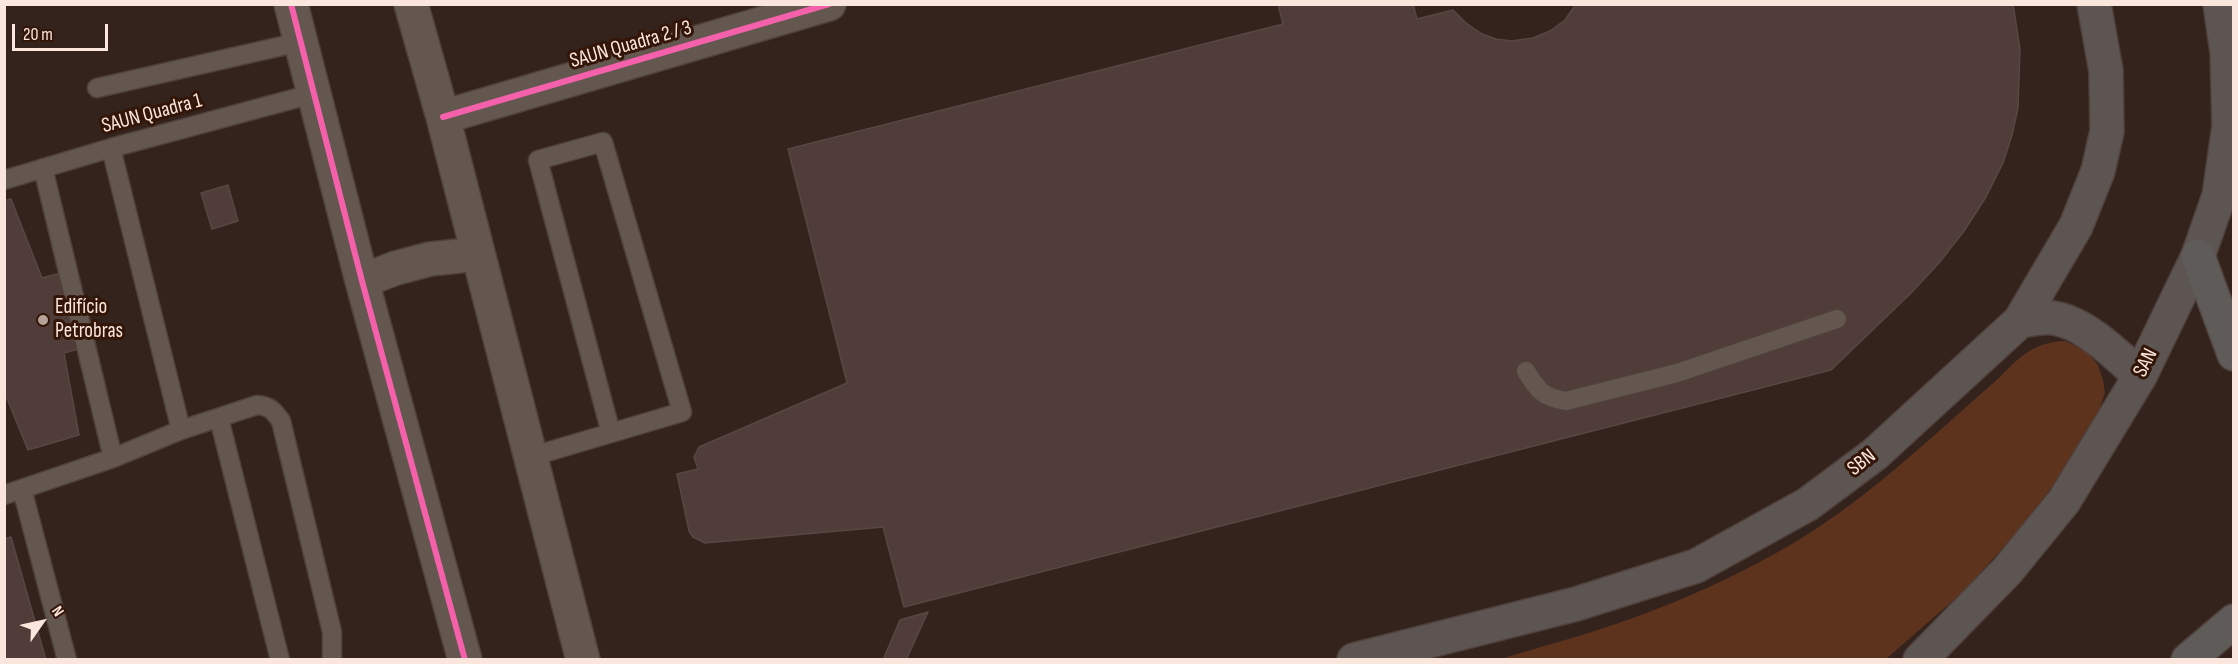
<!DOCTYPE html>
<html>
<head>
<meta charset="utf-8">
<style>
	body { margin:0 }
	#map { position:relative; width:2238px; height:664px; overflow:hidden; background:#34231c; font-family:"Sofia Sans Condensed",sans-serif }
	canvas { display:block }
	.frame { position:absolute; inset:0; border:6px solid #fbe6dd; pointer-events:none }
	.north { position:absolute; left:12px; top:592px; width:60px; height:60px; -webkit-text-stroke:4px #331607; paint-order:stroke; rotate:56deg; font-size:16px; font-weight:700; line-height:24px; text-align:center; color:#fbe6dd }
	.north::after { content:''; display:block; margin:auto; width:21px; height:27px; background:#fbe6dd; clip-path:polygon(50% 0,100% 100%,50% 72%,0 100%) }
	.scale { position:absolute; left:12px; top:24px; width:96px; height:27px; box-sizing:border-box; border:3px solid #fbe6dd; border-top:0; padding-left:8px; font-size:18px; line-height:21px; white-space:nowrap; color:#fbe6dd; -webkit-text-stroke:4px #331607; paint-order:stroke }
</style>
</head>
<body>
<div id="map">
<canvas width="2238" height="664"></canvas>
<div class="frame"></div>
<div class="north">N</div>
<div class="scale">20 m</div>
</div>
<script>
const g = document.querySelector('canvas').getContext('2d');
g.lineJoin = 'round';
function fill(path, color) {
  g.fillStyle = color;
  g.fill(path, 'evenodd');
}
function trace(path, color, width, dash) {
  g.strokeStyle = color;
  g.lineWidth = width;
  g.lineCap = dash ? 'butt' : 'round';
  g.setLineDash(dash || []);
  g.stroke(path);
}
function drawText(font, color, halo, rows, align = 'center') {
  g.font = font + ' "Sofia Sans Condensed",sans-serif';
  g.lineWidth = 6;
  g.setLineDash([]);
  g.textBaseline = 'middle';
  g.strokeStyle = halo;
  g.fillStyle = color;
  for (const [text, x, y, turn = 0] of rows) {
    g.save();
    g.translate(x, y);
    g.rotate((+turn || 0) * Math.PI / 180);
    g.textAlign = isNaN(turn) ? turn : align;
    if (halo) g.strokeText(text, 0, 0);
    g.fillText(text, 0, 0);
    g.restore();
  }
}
fill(new Path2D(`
	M2065,341l21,10 12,14 5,15 2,13 -14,39 -14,22 -59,77 -54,60 -78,68 -388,1c45,-14 91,-26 135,-42 50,-18 99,-40 145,-66 83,-46 151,-113 222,-175 20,-21 35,-35 65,-36z`), '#5e331e');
const building = new Path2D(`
	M1278,4h135l4,15 36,-9 13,13 16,11 14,5 16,2 21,-3 17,-7 15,-11 11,-16h437l7,45 -2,59 -6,27 -9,28 -17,34 -22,34 -25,32 -29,31 -79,76 -927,237 -21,-80 -178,16 -12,-6 -4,-6 -12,-57 21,-5 -4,-12 5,-10 148,-64 -59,-234 495,-125z
	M228,185l10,36 -26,8 -11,-36z
	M11,199l31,79 26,-7 21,75 -25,7 15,82 -51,15 -24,-59v-190z
	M11,537l35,123h-42v-121z
	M928,612l-22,48h-23l17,-40z`);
fill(building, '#503d39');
trace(building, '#574744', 1.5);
const service = new Path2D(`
	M97,88l203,-46
	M43,168l70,290
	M4,180l107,-32 201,-54
	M1526,371c12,20 17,26 40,30l111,-28 160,-54
	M219,418l61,242
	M181,430l76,-25c13,1 17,6 24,16l51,211v28
	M530,457l152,-45 -79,-270 -65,18 73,273
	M22,489l45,171
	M4,495l109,-37 68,-28 -70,-282`);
const tertiary = new Path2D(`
	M291,4l71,277 103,379
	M411,4l32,113 140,543
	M443,117l386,-113
	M362,281l34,-13 34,-9 48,-5`);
const secondary = new Path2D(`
	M2020,321c10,-1 23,-5 33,-3 31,4 64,37 87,58
	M1354,660l222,-56 120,-38 112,-62 67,-50 145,-133 56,-95 22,-55 9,-40 -1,-60 -12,-67
	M1920,660l87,-89 57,-70 76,-125 58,-120 21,-60 10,-70 -2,-74 -7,-48`);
const primary = new Path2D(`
	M2198,256l36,98
	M2188,660l46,-39`);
trace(service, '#50403b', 21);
trace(tertiary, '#50403b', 36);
trace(secondary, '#50403b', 36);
trace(primary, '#50403b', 36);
trace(service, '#645750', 18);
trace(tertiary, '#645750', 33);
trace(secondary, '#5d5552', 33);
trace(primary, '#5e5b59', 33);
trace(new Path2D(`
	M291,4l71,277 103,379
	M443,117l386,-113`), '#f560ab', 6);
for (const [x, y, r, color] of [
	[43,320,6,"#b5a299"]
]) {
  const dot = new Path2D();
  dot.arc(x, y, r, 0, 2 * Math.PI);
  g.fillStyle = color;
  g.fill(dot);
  trace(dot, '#331607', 2);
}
drawText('21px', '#fbe6dd', '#331607', [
	["SAUN Quadra 2 / 3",631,45,-16],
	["SAUN Quadra 1",152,114,-15],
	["SAN",2146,363,-63],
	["SBN",1862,463,-38]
]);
drawText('21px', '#fbe6dd', '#331607', [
	["Edifício",55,308],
	["Petrobras",55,332]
], 'left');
</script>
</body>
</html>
